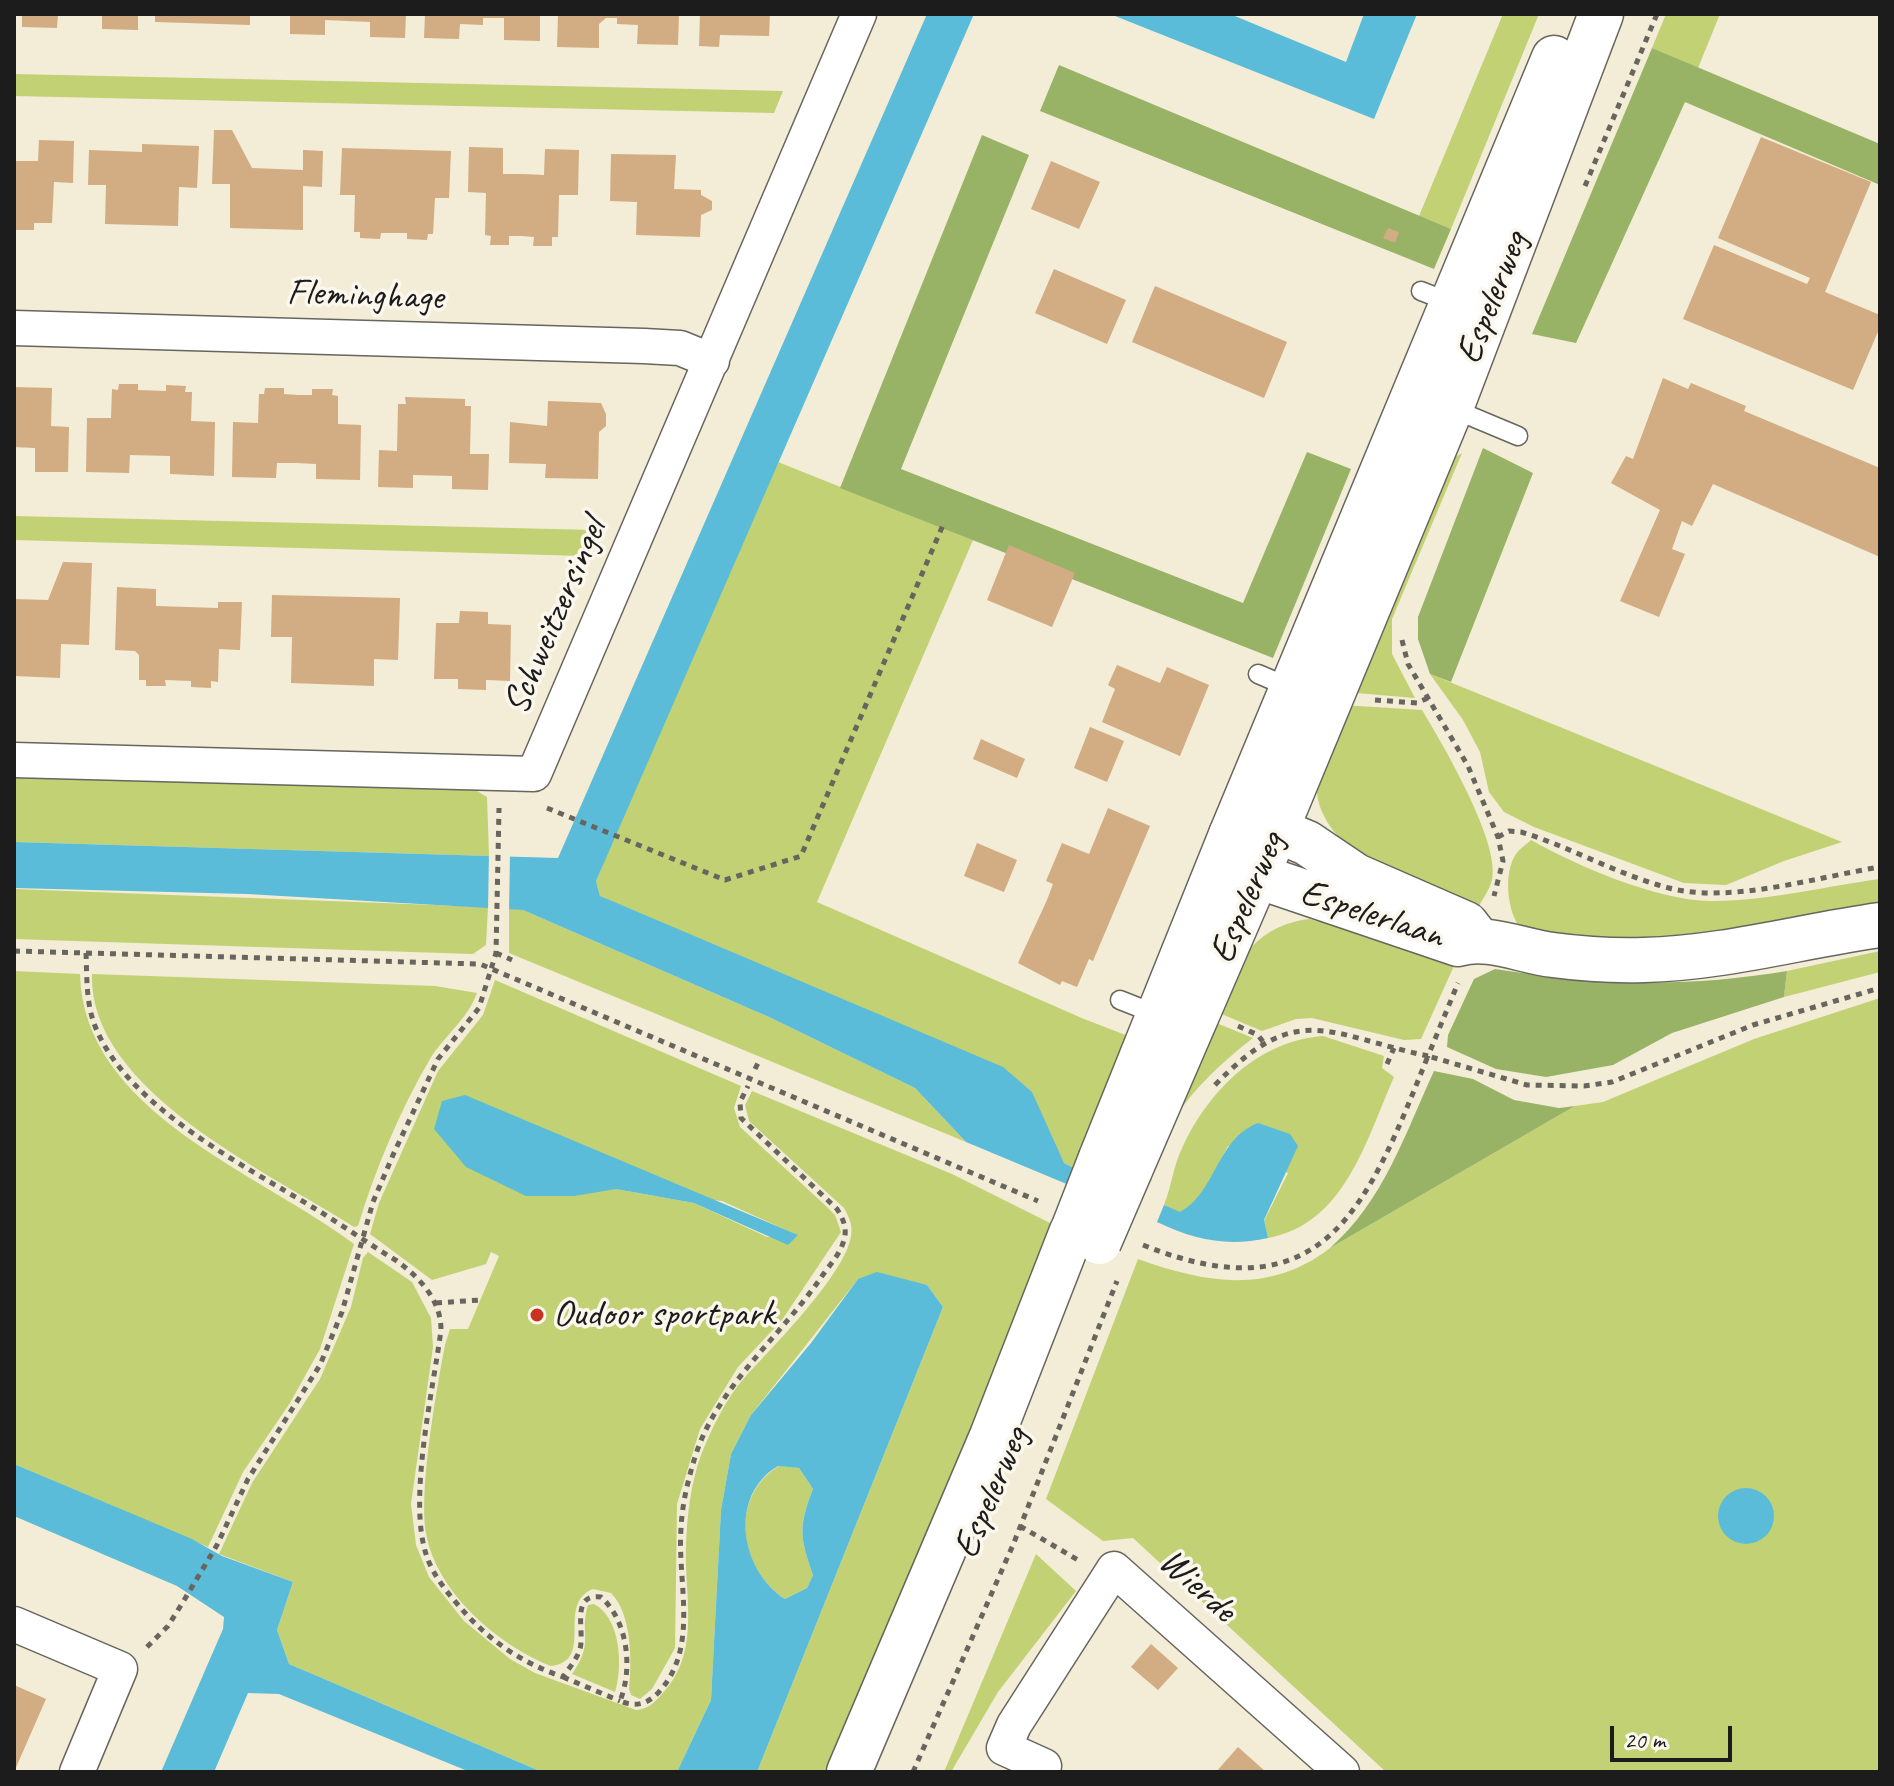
<!DOCTYPE html>
<html>
<head>
<meta charset="utf-8">
<style>
	body { margin:0 }
	#map { position:relative; width:1894px; height:1786px; overflow:hidden; background:#f3ecd6; font-family:Caveat,sans-serif }
	canvas { display:block }
	.frame { position:absolute; inset:0; border:16px solid #1c1c1c; pointer-events:none }
	.scale { position:absolute; left:1610px; top:1726px; width:122px; height:36px; box-sizing:border-box; border:4px solid #1c1c1c; border-top:0; padding-left:10px; font-size:24px; line-height:28px; white-space:nowrap; color:#1c1c1c; -webkit-text-stroke:6px #fbf7ec; paint-order:stroke }
</style>
</head>
<body>
<div id="map">
<canvas width="1894" height="1786"></canvas>
<div class="frame"></div>
<div class="scale">20 m</div>
</div>
<script>
const g = document.querySelector('canvas').getContext('2d');
g.lineJoin = 'round';
function fill(path, color) {
  g.fillStyle = color;
  g.fill(path, 'evenodd');
}
function trace(path, color, width, dash) {
  g.strokeStyle = color;
  g.lineWidth = width;
  g.lineCap = dash ? 'butt' : 'round';
  g.setLineDash(dash || []);
  g.stroke(path);
}
function drawText(font, color, halo, rows, align = 'center') {
  g.font = font + ' Caveat,sans-serif';
  g.lineWidth = 7;
  g.setLineDash([]);
  g.textBaseline = 'middle';
  g.strokeStyle = halo;
  g.fillStyle = color;
  for (const [text, x, y, turn = 0] of rows) {
    g.save();
    g.translate(x, y);
    g.rotate((+turn || 0) * Math.PI / 180);
    g.textAlign = isNaN(turn) ? turn : align;
    if (halo) g.strokeText(text, 0, 0);
    g.fillText(text, 0, 0);
    g.restore();
  }
}
fill(new Path2D(`
	M1503,14h36l-88,215 -32,-13z
	M1666,14h54l-22,54 -46,-20z
	M14,74l769,17 -9,22 -760,-17z
	M1462,453l-70,166v35l23,44 -70,-6 92,-224z
	M778,462l195,78 -156,362 267,117 52,20 -60,130 -12,-6 -16,-30 -448,-237 -4,-15 25,-62z
	M14,516l580,14 -10,26 -570,-16z
	M1430,674l412,168 -58,19 -58,24 -42,-2 -150,-56 -30,-15 -15,-20 -9,-40 -17,-32z
	M1342,705l80,5c20,33 79,133 70,170 -3,11 -12,23 -17,33 -51,-23 -149,-55 -158,-119 -4,-28 15,-64 25,-89z
	M14,775l458,13 15,9 2,59 -475,-14z
	M1531,840c46,26 125,60 179,61 53,1 117,-15 170,-22v27l-154,33 -108,2 -97,-12c-14,-17 -18,-56 -5,-75 3,-5 11,-10 15,-14z
	M14,889l474,18 -2,38 -13,9 -459,-15z
	M509,908l14,2 246,107 146,71 51,54 -457,-189z
	M1309,919l149,38 -37,82 -17,1 -92,-22 -16,1 -34,12 -50,-21c27,-46 39,-83 97,-91z
	M1880,951v21l-96,25 3,-26z
	M14,971l66,3c3,138 180,199 274,270l-34,105 -30,54 -47,69 -35,75 -194,-83z
	M92,974l343,12 42,7c-10,27 -33,43 -47,66 -30,51 -55,111 -72,167l-4,1c-83,-54 -266,-136 -262,-253z
	M495,980l246,106 -7,22 6,19 86,79 9,9 6,17 -59,88 -44,47 -38,62 -23,75 -2,144 -23,41 -12,10 -9,-4 -2,-6c3,-27 3,-75 -18,-96l-18,-4c-38,15 3,72 -42,77 -53,-21 -115,-74 -125,-133 -7,-44 10,-141 19,-188l5,-16h18l31,-73 -8,-4 -5,12 -54,16 -62,-46 9,-31 59,-132 45,-56zM616,1189l106,12 75,34 -30,2 -73,-34z
	M1880,998v774h-494l-253,-234 -30,3 -57,-42 92,-240c67,24 132,36 192,-11l245,-142 28,-4 151,-63z
	M1209,1020l44,18c-31,24 -57,48 -79,81z
	M1323,1036l61,20 -2,12 12,9c-28,63 -49,147 -126,161l-4,-17 24,-48 -60,-27 -32,59 -16,8 -16,-8c8,-20 9,-39 19,-59 27,-57 76,-105 140,-110z
	M752,1091l200,83 110,55 -232,543h-73l186,-465 -16,-22 -69,-6 -107,136 -20,39 -10,56 -10,190 -34,72h-135l-253,-108 -12,-34 16,-48 -74,-28 33,-71 68,-104 31,-72 12,-49 5,-6 44,30 19,36 2,29 -22,157 5,41 13,32 35,44 46,38 25,14 101,37c12,-1 18,-7 25,-15 41,-42 23,-98 25,-150 1,-30 5,-62 15,-90 11,-27 25,-57 45,-79 26,-28 100,-103 105,-140 2,-11 -2,-19 -7,-28l-95,-87 -4,-16z
	M779,1466l20,2 14,21c-15,37 -13,48 0,86l-6,13 -22,11c-46,-30 -57,-102 -6,-133z
	M1036,1554l40,37 -78,101 -47,80h-7z
	M594,1604c27,14 29,63 21,88l-43,-18c23,-32 7,-40 16,-69z`), '#c1d174');
fill(new Path2D(`
	M1652,48l228,96v41l-195,-83 -109,241 -44,-9z
	M1059,65l392,164 -17,40 -394,-158z
	M982,135l47,20 -128,314 342,134 64,-151 44,17 -78,189 -433,-170z
	M1483,448l50,25 -82,209 -21,-8 -12,-35v-22z
	M1495,969c103,16 190,19 292,2l-3,26 -112,36 -59,32 -67,12 -50,-8 -49,-22 1,-12 26,-56z
	M1434,1071l39,8 41,21 45,8 16,-2 -245,142c53,-46 75,-114 104,-177z`), '#98b366');
fill(new Path2D(`
	M927,14h47l-378,867 4,15 403,171 29,25 32,71 12,6 -7,16 -103,-43 -51,-54 -146,-71 -246,-107 -276,-16 -233,-6v-46l544,16z
	M1110,14h120l116,48 18,-48h53l-43,105z
	M465,1095l333,140 -10,10 -94,-42 -78,-14 -42,7h-48l-60,-29 -32,-38 8,-28z
	M1258,1123l32,11 8,12 -34,74 4,18c-41,9 -73,2 -111,-16l7,-17 16,7c36,-19 36,-73 78,-89z
	M877,1272l50,13 16,22 -186,465h-80l34,-72 10,-190 10,-56 20,-39 60,-72 47,-64zM778,1466l21,2 14,21c-15,38 -13,48 0,86l-6,13 -22,11c-45,-29 -57,-103 -7,-133z
	M14,1464l178,75 30,17 71,26 -16,48 12,34 253,108h-72l-191,-78 -31,-1 -34,79h-53l62,-143 1,-12 -47,-31 -163,-70z
	M1718 1516a28 28 0 1 1 56 0a28 28 0 1 1-56 0Z`), '#5abcd8');
fill(new Path2D(`
	M489,852l21,1 -1,59 -21,-1z`), '#f3ecd6');
fill(new Path2D(`
	M22,14h36l-1,14 -35,-1z
	M102,14h36v16l-36,-1z
	M155,14h95v11l-95,-3z
	M290,14h116l-1,24 -35,-1v-15l-45,-2v15l-35,-1z
	M425,14h115v27l-36,-1v-22h-21v7l-23,-1 -1,15 -35,-1z
	M558,14h121l-1,31 -41,-1 1,-19 -21,-1v-6h-11l-7,6v24l-42,-1z
	M700,14h70l-1,22 -49,-1 -1,12 -20,-1z
	M214,130h18l20,38 51,2v-20l20,1 -1,36 -19,-1v44l-73,-2v-44h-18z
	M1761,137l110,45 -46,110 55,23v12l-27,63 -170,-71 31,-74 93,39 3,-6 -92,-40z
	M39,140l35,1 -1,42 -19,-1 -2,41h-18v7h-20v-69h24z
	M142,144l57,2 -2,42 -18,-1 -1,39 -73,-2 1,-39h-18l1,-35 53,2z
	M469,147l34,1v26h20l21,1 1,-26 34,1 -1,45h-19l-1,42h-6v9h-19l1,-9 -12,-1h-13v9h-19l1,-9 -6,-1 1,-42 -18,-1z
	M342,148l109,3 -2,47h-14l-2,36h-5l-1,6 -20,-1v-6h-26l-1,6 -20,-1v-6h-6l1,-37h-15z
	M611,154l65,1 -2,34 27,1v5l11,6v9l-11,5 -1,22 -64,-2 1,-33 -27,-1z
	M1051,161l49,21 -21,47 -48,-20z
	M1388,228l11,4 -4,11 -12,-5z
	M1054,269l72,31 -19,44 -72,-31z
	M1155,286l132,56 -23,56 -132,-56z
	M1663,378l25,11 3,-6 55,23 -2,5 136,57v89l-167,-73 -21,42 -10,-5 -10,28 13,5 -26,63 -39,-16 40,-91 -49,-27 15,-27 7,3z
	M119,384h19v6l28,1v-6l20,1 -1,6h7l-1,29 24,1 -1,54 -44,-2v-18l-40,-1 -1,18 -43,-1 1,-54h24l1,-29 6,1z
	M14,387l38,1 -1,38 18,1 -1,45h-33v-24l-21,-1z
	M265,388h19v6l14,1h14v-6h21l-1,6 6,1v28l23,1 -1,55 -44,-1v-15l-20,-1h-19l-1,15 -44,-1 1,-55 25,1 1,-29h5z
	M405,397l60,2v7h6l-1,48h19l-1,36 -36,-1v-13l-39,-1v13l-35,-1 1,-37 18,1 1,-47h8z
	M548,401l53,2 5,11v12l-7,6 -1,47 -53,-1 1,-14 -37,-1 1,-41 37,4z
	M1009,545l66,28 -23,54 -65,-27z
	M63,562l29,1 -3,82 -28,-1 -1,34 -46,-2v-77l34,1z
	M117,587l39,2v17l62,2v-6h24l-2,48 -21,-1 -1,33 -7,-1v7l-20,-1v-6l-26,-1 1,6h-20v-6h-7v-25l-4,-4 -20,-1z
	M272,595l128,3 -2,62 -24,-1v27l-83,-3 1,-46h-21z
	M460,611l28,1v12l23,1 -1,56 -24,-1v10l-28,-1v-10h-24l2,-56h23z
	M1117,665l43,18 7,-16 42,18 -29,71 -78,-34 13,-33 -7,-4z
	M1090,727l34,14 -17,41 -33,-14z
	M981,739l44,20 -8,19 -44,-19z
	M1108,808l42,18 -57,135 -4,-2 -12,28 -15,-6 -2,4 -42,-22 29,-63 6,-16 -7,-3 16,-38 27,11z
	M977,843l40,17 -13,32 -40,-16z
	M1151,1644l27,24 -20,22 -27,-23z
	M14,1685l32,14 -32,73z
	M1238,1747l28,25h-50z`), '#d2ac82');
const service = new Path2D(`
	M1421,291l33,13
	M1451,408l67,28
	M1258,674l33,14
	M1120,1000l38,15`);
const minor = new Path2D(`
	M14,328l630,18 36,2 32,13
	M14,760l520,14 325,-760
	M14,1624l106,45 -43,103
	M1044,1766l-40,-18 10,-23 100,-156 228,203`);
const secondary = new Path2D(`
	M1477,938l-11,-14 -110,-48 -49,-33 -31,-13 -45,5 26,41 201,68c30,-9 63,7 95,11 30,4 61,6 91,5 81,-2 157,-24 236,-35`);
const primary = new Path2D(`
	M1101,1158l130,-323 323,-777
	M1130,1170l127,-294 194,-468 150,-394
	M849,1772l143,-336 80,-205`);
trace(service, '#67655d', 21);
trace(minor, '#67655d', 37);
trace(secondary, '#67655d', 47);
trace(primary, '#67655d', 47);
trace(new Path2D(`
	M1585,186l72,-172
	M1402,640l6,24 60,102 30,71 5,24 -9,35
	M1375,700l42,3 11,-5
	M547,808l178,72 76,-24 142,-331
	M1498,837l11,-6 12,1c50,15 97,43 148,56 62,16 148,-11 211,-21
	M14,951l466,13 558,237
	M86,953c1,25 0,50 9,73 31,80 150,140 219,182 28,17 55,36 83,53 23,17 44,39 44,69 -8,61 -33,168 -15,224 7,23 25,43 41,61 27,29 58,49 96,62 6,-9 14,-18 17,-28 5,-18 -10,-56 21,-52 27,24 32,72 19,104 15,6 26,4 38,-8 42,-45 19,-110 23,-164 1,-25 7,-49 14,-72 22,-70 84,-119 125,-178 7,-11 19,-23 23,-36 5,-13 1,-23 -6,-34l-96,-91 -1,-16 8,-16
	M496,953l16,7
	M1238,1026l20,9 6,8
	M1387,1064l7,-16
	M755,1069l3,-6
	M1215,1085c83,-86 113,-50 213,-29l30,-73
	M1143,1245c184,74 226,-43 285,-189l99,29 57,1 28,-4 141,-57 127,-37
	M436,1303l44,-3
	M1020,1526l58,34
	M147,1647l21,-21 15,-24 34,-57 31,-66 72,-114 22,-53 31,-110 20,-47 45,-96 41,-51 17,-55 3,-145
	M563,1677l57,24
	M913,1772l100,-227 104,-264`), '#67655d', 5, [6, 6]);
trace(service, '#fff', 18);
trace(minor, '#fff', 34);
trace(secondary, '#fff', 44);
trace(primary, '#fff', 44);
const primaryBridge = new Path2D(`
	M1074,1227l27,-69
	M1099,1242l31,-72`);
trace(primaryBridge, '#67655d', 47, []);
trace(primaryBridge, '#fff', 44);
for (const [x, y, r, color] of [
	[537,1315,8,"#c8321e"]
]) {
  const dot = new Path2D();
  dot.arc(x, y, r, 0, 2 * Math.PI);
  g.fillStyle = color;
  g.fill(dot);
  trace(dot, '#fbf7ec', 3);
}
drawText('38px', '#1c1c1c', '#fbf7ec', [
	["Fleminghage",365,296,2],
	["Espelerweg",1493,298,-69],
	["Schweitzersingel",556,617,-67],
	["Espelerweg",1248,898,-67],
	["Espelerlaan",1372,915,18],
	["Espelerweg",992,1493,-67],
	["Wierde",1197,1586,42]
]);
drawText('38px', '#1c1c1c', '#fbf7ec', [
	["Oudoor sportpark",553,1315]
], 'left');
</script>
</body>
</html>
